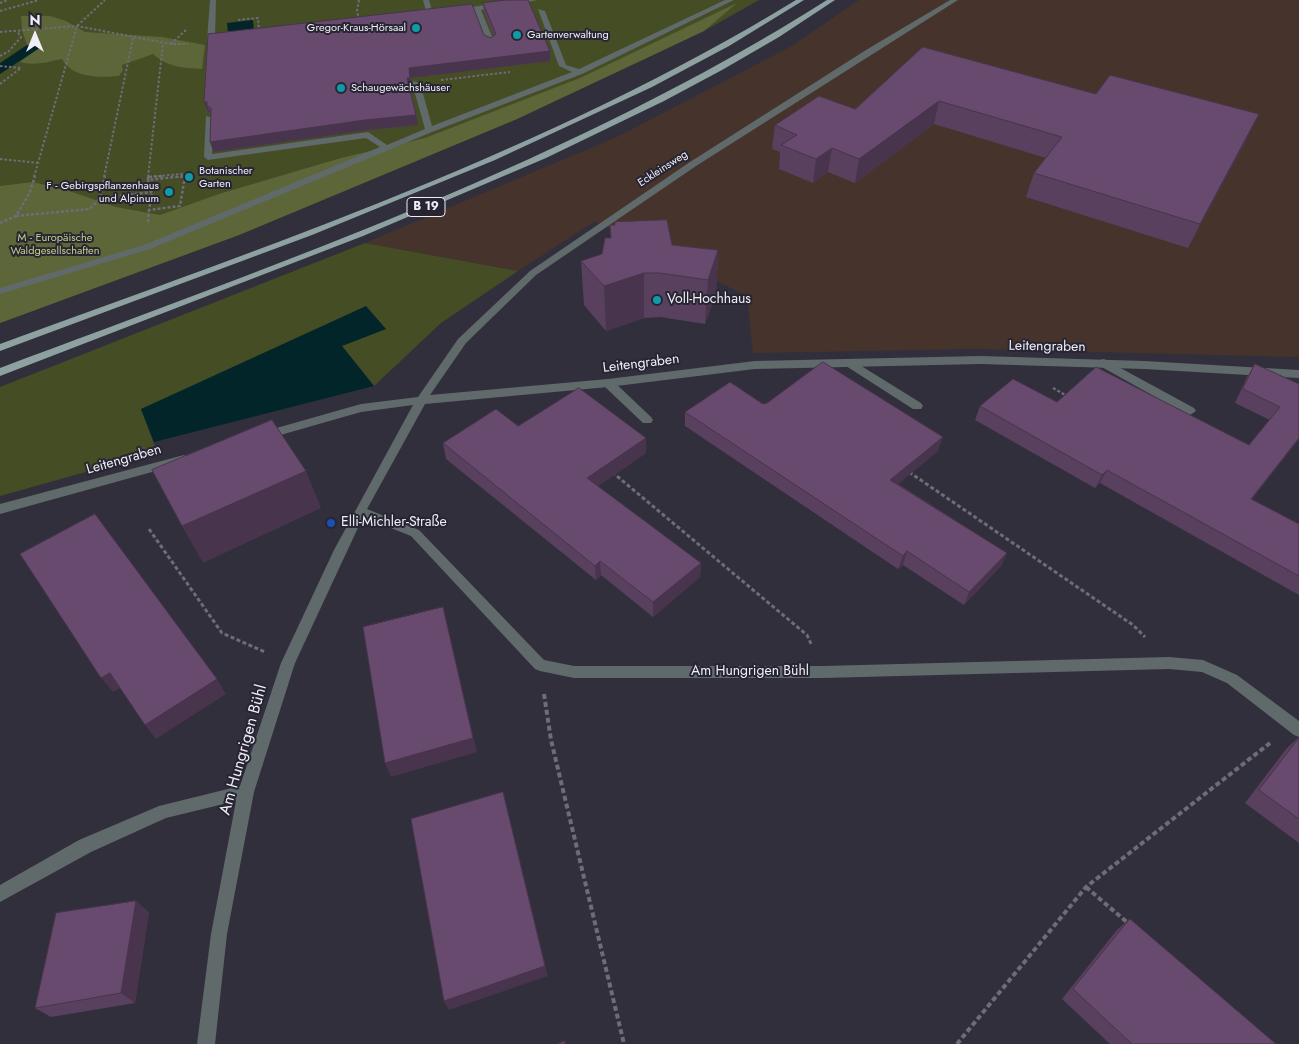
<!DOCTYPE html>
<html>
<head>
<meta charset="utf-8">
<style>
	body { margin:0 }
	#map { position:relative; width:1299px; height:1044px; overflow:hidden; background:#322f3d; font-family:Jost,sans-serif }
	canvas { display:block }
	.north { position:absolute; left:10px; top:10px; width:50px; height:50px; -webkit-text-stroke:4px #282533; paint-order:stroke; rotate:0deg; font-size:14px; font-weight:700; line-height:20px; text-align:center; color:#f0eef8 }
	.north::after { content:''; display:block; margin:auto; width:18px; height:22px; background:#f0eef8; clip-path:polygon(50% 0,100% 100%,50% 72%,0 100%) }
</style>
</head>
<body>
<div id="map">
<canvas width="1299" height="1044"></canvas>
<div class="north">N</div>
</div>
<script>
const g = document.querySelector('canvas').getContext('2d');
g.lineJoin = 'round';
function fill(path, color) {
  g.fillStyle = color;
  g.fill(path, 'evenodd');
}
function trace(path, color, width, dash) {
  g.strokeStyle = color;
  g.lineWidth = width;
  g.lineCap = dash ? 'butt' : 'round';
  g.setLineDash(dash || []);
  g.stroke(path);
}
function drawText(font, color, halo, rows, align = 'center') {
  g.font = font + ' Jost,sans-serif';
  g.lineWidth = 4;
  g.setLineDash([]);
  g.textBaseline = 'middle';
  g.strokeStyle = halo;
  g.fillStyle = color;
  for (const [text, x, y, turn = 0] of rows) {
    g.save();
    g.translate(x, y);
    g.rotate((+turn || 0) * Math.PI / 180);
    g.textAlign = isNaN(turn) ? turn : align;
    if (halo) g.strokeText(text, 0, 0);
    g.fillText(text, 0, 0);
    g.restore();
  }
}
fill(new Path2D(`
	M859,0h440v357l-324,-8 -222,4 -6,-57 -152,-75 -77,50 -153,-28 254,-107 173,-90z`), '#46342c');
fill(new Path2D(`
	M0,0h759l-55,31 -187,88 -278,116 -239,88z
	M365,243l153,28 -77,52 -67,63 -32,-40 -201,63 16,43 -157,44v-109z`), '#454d25');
fill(new Path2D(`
	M737,3l-33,28 -187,88 -278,116 -239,88v-137l33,-4 36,9 47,16 44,8 59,-21 122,-36 84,-20 155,-60z
	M21,16h29l16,5 19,11 77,5 43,8 -3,24c-18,-1 -35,-2 -49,-15l-31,11 1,5 -4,6c-19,2 -47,2 -57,-17 -14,3 -28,7 -42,3l20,-15 -13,-2 -5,-15z`), '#5d6639');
fill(new Path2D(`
	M253,20l1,10 -26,3 -1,-10z
	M27,45l14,2 -41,27v-11z
	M366,306l20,23 -44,17 32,40 -220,56 -13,-33z`), '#02252a');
trace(new Path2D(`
	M359,0l-2,11 2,9
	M0,3l8,-3
	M0,11l39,-11
	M238,20l20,-2 1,13
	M0,32l77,-6 94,18h17
	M171,44l16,-15
	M0,56l9,-5 12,-14 -4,-6
	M0,66l21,2 -21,16
	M441,80l69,-8
	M0,159l39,4
	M34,177l43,-151 28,-26
	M104,177l29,-139
	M148,177l15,-134
	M149,177l42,-4
	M176,177h9`), '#6f6c79', 2, [2.5, 2]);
trace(new Path2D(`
	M185,176l-5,30 -31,4 3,-18 -4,-12z
	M149,177l13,-1
	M148,180v-4
	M100,198l52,-6
	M16,216l74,-7 10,-11 5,-22
	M148,222l1,-12
	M0,223l16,-7 14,-24 5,-16
	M1053,388l14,8`), '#6f6c79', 2.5, [3, 2]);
trace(new Path2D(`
	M612,472l195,163 5,11
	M909,472l224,153 12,12
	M149,529l73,104 43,19`), '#6f6c79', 3, [4, 2.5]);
trace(new Path2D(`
	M544,694l7,46 73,304
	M1086,887l43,37
	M957,1044l129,-157 184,-144`), '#6f6c79', 4, [5, 3]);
fill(new Path2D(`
	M210,0h6l-1,37h10v4l-14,1 -4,-2z
	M423,0h6l5,17 -7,-2z
	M520,0h18l-57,10 14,34 -4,2 -4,-2 -13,-33 -16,2 -4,-2 4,-2z
	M725,0h9l-152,74 -150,58 -282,117 -150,45v-6l144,-43 236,-98 -14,-9 -158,22 -4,-3 2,-41 7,2 -1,36 156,-22 19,13 38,-16 -13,-46 1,-2 7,2 12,43 140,-54 -13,-6 -21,-57 7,2 21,54 13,4z
	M850,359l71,44 2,3 -2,3h-8l-67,-43 -1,-3 1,-3z
	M1104,359l90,49 2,3 -6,4 -4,-1 -86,-48 -1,-3 1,-3z
	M608,379l4,1 39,37 2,3 -2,3h-8l-39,-37 -2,-3 2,-3z`), '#606a6a');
fill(new Path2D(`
	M950,0h8l-262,166 -160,109 -70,68 -36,52 178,-16 147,-18 226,-5 163,5 155,9v8l-155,-9 -163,-5 -226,5 -147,18 -183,17 -58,105 52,21 125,130 30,6h249l346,-9 34,3 34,15 62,46v16l-5,-2 -67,-52 -25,-11 -33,-3 -346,9h-249l-34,-7 -5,-2 -124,-133 -48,-19 -68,146 -41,129 -27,142 -12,110h-18l14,-110 25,-133 -70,17 -75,34 -91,50v-17l79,-45 80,-34 81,-20 41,-123 53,-113 79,-145 -52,7 -98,28 -6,-4 2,-3 102,-29 57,-7 40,-58 72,-68 160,-109 176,-112z
	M184,455l6,4 -2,3 -188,52v-10z`), '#606a6a');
fill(new Path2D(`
	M796,0h8l-75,46 -77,41 -157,73 -183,75 -312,116v-7c271,-99 549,-193 796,-344z
	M827,0h8l-56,37 -57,33 -58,31 -118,57 -183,78 -363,140v-8c283,-106 571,-206 827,-368z`), '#8da1a1');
fill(new Path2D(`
	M483,3l67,58 -140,17 1,10h-1l8,37 -50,5 -154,22 -4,-10 1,-26 -1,-4h-2l-4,-10 280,-67 7,3 3,-2 -10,-24z
	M923,47l325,90 -60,111 -162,-51 8,-24 12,-15 -112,-34 -79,59 -27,-11 -15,11 -34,-14 1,-17 -8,-3 3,-24 80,-16z
	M610,225l62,20 46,5 -2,45 -11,29 -45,-7 -16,1 -38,13 -22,-26 -3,-44 21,-7 9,-16z
	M1255,364l44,20v55l-47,60 47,25v71l-199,-112 -5,5 -120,-68 5,-14 77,-4 192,43 21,-25 -35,-17 12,-26z
	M763,404l175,47 -40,33 109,69 -6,13 -37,39 -61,-40 -5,4 -213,-143v-14z
	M518,426l128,27 -48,33 103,77 -1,14 -47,40 -52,-42 -5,5 -150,-121 -3,-16z
	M1299,737v106l-54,-40 42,-55z
	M149,912l-14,91 -84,14 -16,-9z
	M1130,919l146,125h-166l-48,-45 55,-69z`), '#59405e');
fill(new Path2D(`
	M550,51v10l-140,17 1,10h-2l-2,-10 2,-10z
	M939,101l-5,23 -79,59 4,-24z
	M204,102h3v4l3,6h-2z
	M1259,114l-11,23 -60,111 12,-24z
	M416,115l2,10 -50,5 -154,22 -4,-10 155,-22z
	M832,148l-4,24 -15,11 3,-24z
	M718,250l-2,45 -11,29 3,-44z
	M644,273v45l-38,13 -2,-45z
	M943,437l-5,14 -52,43 4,-14z
	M646,438v15l-58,40 -1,-15z
	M1299,438v1l-57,73 9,-13z
	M1107,470l-7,13 -5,5 7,-13z
	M306,471l15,37 -118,55 -21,-37z
	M907,551l-4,14 -5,4 5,-13z
	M1007,553l-6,13 -37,39 5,-13z
	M600,561l1,14 -5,5 -1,-14z
	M701,563l-1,14 -47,40v-15z
	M443,607l34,145 -86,25 -6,-14z
	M110,673l12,14 -9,5 -12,-14z
	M217,679l9,15 -70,45 -11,-14z
	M503,792l45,184 -99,34 -5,-9z
	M136,901l13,11 -14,91 -14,-10z`), '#48344c');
const building = new Path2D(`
	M507,0h21l22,51 -141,17 1,10h-3l9,37 -51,5 -155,22 1,-34 -4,-2v-4h-3l4,-68 264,-30 12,31 7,3 5,-4 -13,-31z
	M923,47l173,47 14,-19 149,39 -59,110 -166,-51 28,-36 -123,-36 -80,58 -27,-11 -16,11 -35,-14 16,-10 -22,-10 44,-29 36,13z
	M667,220l5,25 46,5 -10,30 -48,-7h-16l-40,13 -23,-25 21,-7 3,-16h6l-1,-13h5v-3z
	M823,362l120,75 -53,43 117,73 -38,39 -62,-41 -4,5 -218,-144 45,-30 33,22 4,-1z
	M1255,364l44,20v54l-48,61 48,25v52l-192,-106 -5,5 -122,-69 33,-27 44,23 39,-35 153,78 31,-38 -37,-18z
	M579,388l67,50 -59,40 114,85 -48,39 -53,-41 -5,5 -152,-123 53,-34 22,17z
	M272,420l34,51 -124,55 -30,-56z
	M95,514l122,165 -72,46 -35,-52 -9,5 -81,-124z
	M443,607l30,131 -88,25 -22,-136z
	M1299,738v81l-40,-29z
	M503,792l42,174 -101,35 -33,-182z
	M136,901l-15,92 -86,15 21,-95z
	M1130,919l146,125h-144l-59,-55z
	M565,1041v3h-8z`);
fill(building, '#674a6d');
trace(building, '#48344c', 1);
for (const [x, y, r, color] of [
	[416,28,5,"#0f9aa8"],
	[517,35,5,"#0f9aa8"],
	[341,88,5,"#0f9aa8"],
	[189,177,5,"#0f9aa8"],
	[169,192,5,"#0f9aa8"],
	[657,300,5,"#0f9aa8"],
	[331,523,5,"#1a4fb4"]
]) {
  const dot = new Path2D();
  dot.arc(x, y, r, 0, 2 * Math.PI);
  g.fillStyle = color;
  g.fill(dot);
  trace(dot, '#282533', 2);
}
drawText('11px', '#f0eef8', '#282533', [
	["Gregor-Kraus-Hörsaal",406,28,"right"],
	["Gartenverwaltung",527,35],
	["Schaugewächshäuser",351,88],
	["Botanischer",199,171],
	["Garten",199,184],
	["F - Gebirgspflanzenhaus",159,186,"right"],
	["und Alpinum",159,199,"right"]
], 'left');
drawText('11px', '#f0eef8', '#282533', [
	["Eckleinsweg",663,169,-33]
]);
drawText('11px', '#c3d28a', '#282533', [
	["M - Europäische",55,238],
	["Waldgesellschaften",55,251]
]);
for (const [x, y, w] of [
	[426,207,38]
]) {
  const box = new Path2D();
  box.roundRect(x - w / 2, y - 9.5, w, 19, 4);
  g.fillStyle = '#282533';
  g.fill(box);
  trace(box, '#f0eef8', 1);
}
drawText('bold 12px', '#f0eef8', null, [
	["B 19",426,207]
]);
drawText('14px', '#f0eef8', '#282533', [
	["Voll-Hochhaus",667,300],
	["Elli-Michler-Straße",341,523]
], 'left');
drawText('14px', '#f0eef8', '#282533', [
	["Leitengraben",1047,347,1],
	["Leitengraben",641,364,-7],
	["Leitengraben",124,460,-16],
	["Am Hungrigen Bühl",750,672]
]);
drawText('16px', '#f0eef8', '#282533', [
	["Am Hungrigen Bühl",244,750,-74]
]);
</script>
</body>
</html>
